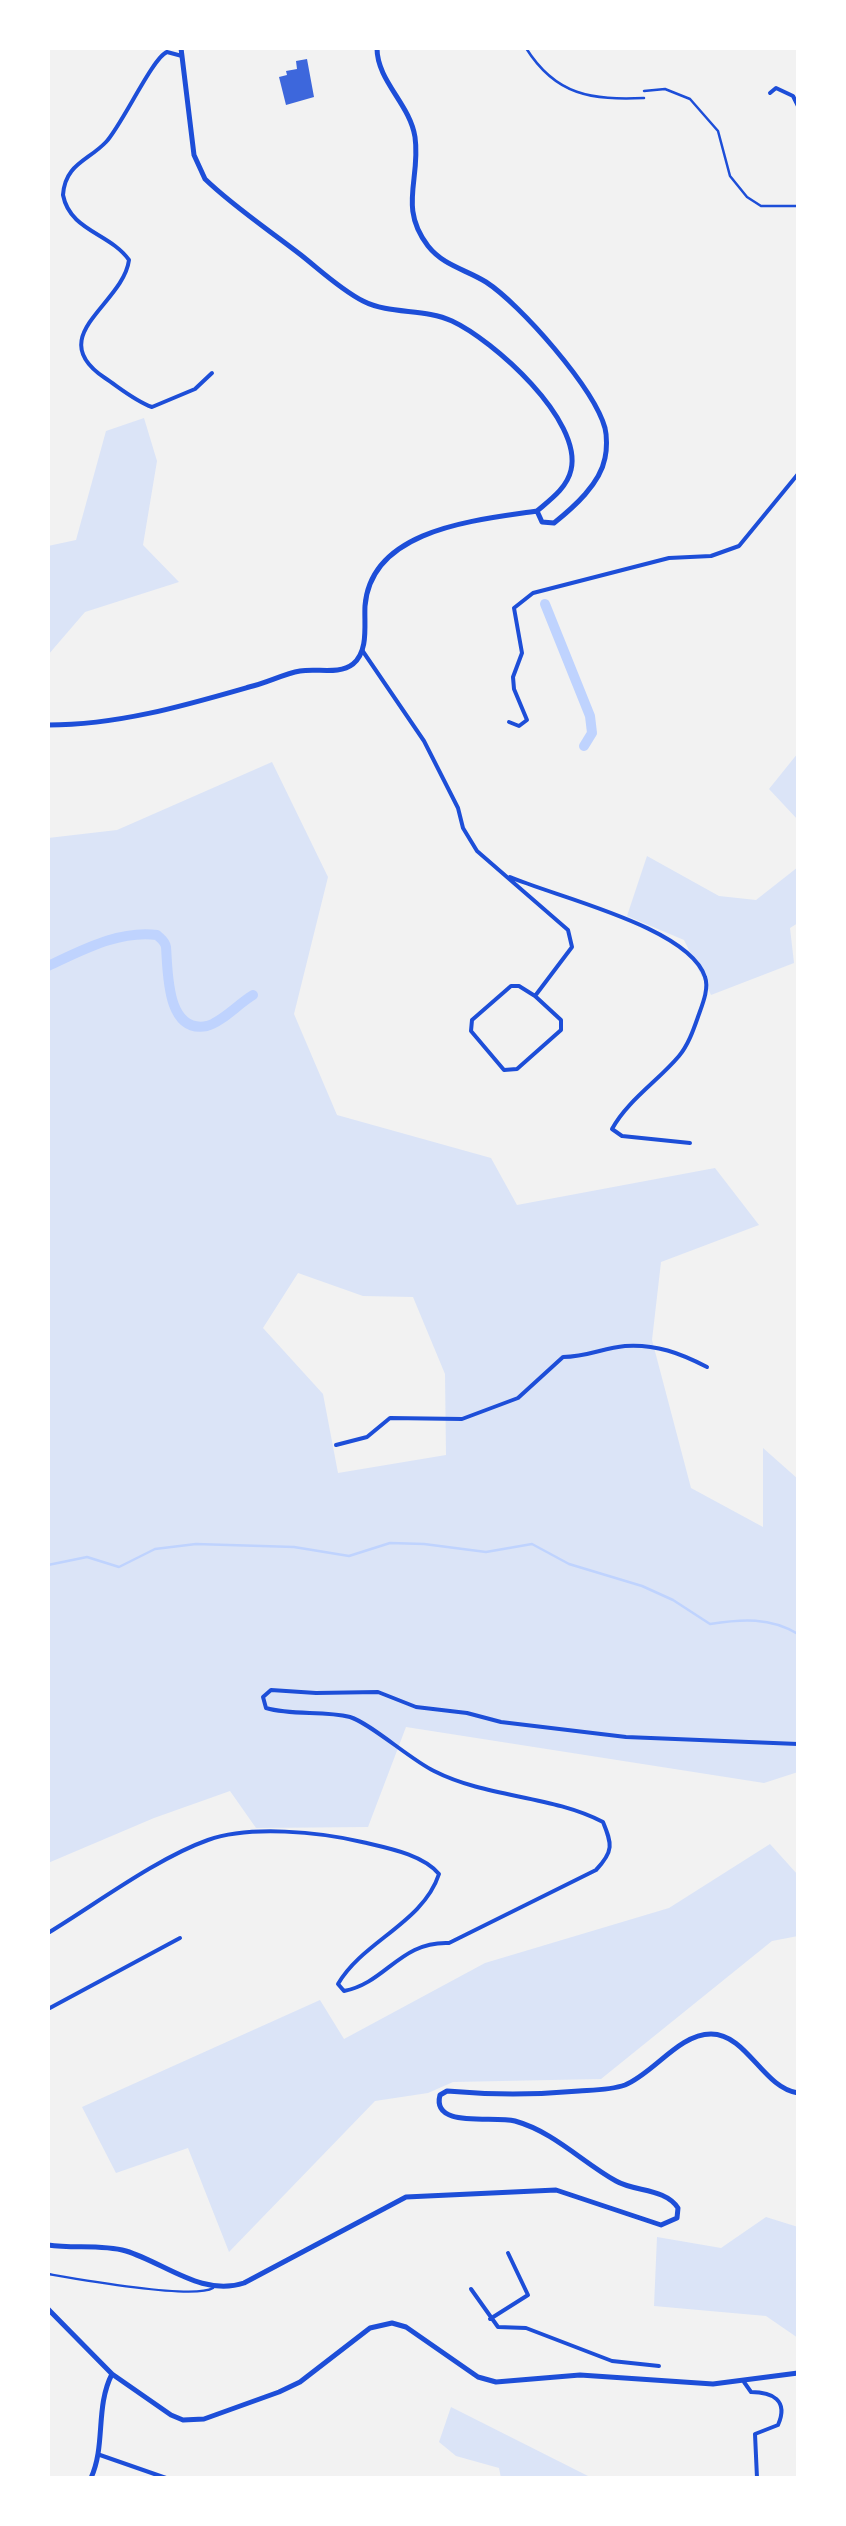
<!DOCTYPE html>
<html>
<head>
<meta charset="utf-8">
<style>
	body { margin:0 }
	#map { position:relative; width:846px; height:2526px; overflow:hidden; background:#f2f2f2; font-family:"PT Serif",serif }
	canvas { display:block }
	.frame { position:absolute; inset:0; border:50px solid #fff; pointer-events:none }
</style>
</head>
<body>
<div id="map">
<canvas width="846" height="2526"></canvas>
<div class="frame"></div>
</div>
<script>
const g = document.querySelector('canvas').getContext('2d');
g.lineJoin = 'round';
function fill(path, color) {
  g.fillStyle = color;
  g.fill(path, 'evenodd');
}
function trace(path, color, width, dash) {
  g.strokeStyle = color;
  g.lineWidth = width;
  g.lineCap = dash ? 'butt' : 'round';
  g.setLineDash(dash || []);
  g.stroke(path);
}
fill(new Path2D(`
	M144,418l13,43 -14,84 36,37 -94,30 -37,43v-109l28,-6 30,-109z
	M798,753v67l-29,-31z
	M272,762l56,115 -34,137 43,101 154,43 26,47 198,-37 44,57 -98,37 -9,78 39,148 72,39v-79l35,31v293l-34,11 -358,-56 -38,100 -112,1 -26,-37 -76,27 -106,45v-1025l69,-8zM298,1273l65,23 50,1 32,77 1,81 -108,18 -15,-79 -60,-66z
	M647,856l72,40 37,4 42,-33v56l-8,5 4,35 -83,32 -27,-55 -57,-24z
	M770,1844l28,31v61l-26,5 -171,138 -148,3 -25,11 -53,8 -146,151 -41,-104 -72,25 -34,-66 238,-107 24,39 141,-76 184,-55z
	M766,2217l32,10v111l-32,-22 -112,-10 3,-69 64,11z
	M451,2407l141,71h-91l-2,-10 -43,-12 -17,-14z`), '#dbe4f7');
trace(new Path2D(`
	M48,1565l39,-8 32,10 36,-18 41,-5 98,3 55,9 41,-13 34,1 62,8 46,-8 37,20 73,22 31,14 37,24c32,-5 60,-7 88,10`), '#bfd3fe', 2.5);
trace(new Path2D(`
	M545,604l45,112 2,17 -8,13
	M48,966c33,-15 70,-36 109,-31 4,4 8,6 9,12 2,24 0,87 41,79 15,-4 31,-22 46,-31`), '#bfd3fe', 10);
fill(new Path2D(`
	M307,59l7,38 -28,8 -7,-28 8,-2 -1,-4 11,-2 -1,-8z`), '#3d67dc');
trace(new Path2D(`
	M644,91l21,-2 25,10 28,32 12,45 17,21 14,9h37`), '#1d4ed8', 2.5);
trace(new Path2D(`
	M526,48c30,48 66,52 118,50
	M48,2274c29,5 145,26 165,14`), '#1d4ed8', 2.5);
trace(new Path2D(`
	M182,56l-15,-4c-14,5 -45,73 -61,90 -18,19 -41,22 -43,53 7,36 47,38 66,65 -6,45 -87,76 -24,118 15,10 30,23 47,29l43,-18 17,-16
	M770,93l6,-5 17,8 5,10
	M362,650l62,91 34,67 5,20 14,23 91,79 4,17 -37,49 -16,-10h-8l-39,34 -1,11 33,39 13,-1 44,-39v-10l-26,-24
	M509,722l10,4 8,-6 -13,-31 -1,-12 9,-24 -8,-45 19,-15 136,-35 42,-2 28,-10 59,-72
	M510,877c46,20 179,50 195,100 4,11 -2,26 -6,37 -5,14 -10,30 -20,42 -21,25 -51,44 -67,73l10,7 68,7
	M336,1445l31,-8 23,-19 72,1 56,-21 45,-41c24,0 40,-9 62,-11 31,-2 55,7 82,21
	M48,1933c48,-29 109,-75 160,-93 42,-15 112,-8 154,2 25,6 60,12 77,32 -16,49 -76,67 -101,110l6,7c42,-8 56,-50 105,-48l147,-73c18,-19 16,-26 7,-48 -52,-27 -116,-24 -169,-51 -23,-11 -64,-48 -84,-54 -27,-7 -57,-1 -84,-9l-3,-11 8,-7 45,3 62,-1 38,15 51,6 34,9 125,15 172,7
	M48,2009l132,-71
	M471,2289l27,38 28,1 86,33 47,5
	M490,2319l38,-24 -20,-42
	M744,2382l7,10c21,0 38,8 27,33l-23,9 2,44
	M100,2455l66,23`), '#1d4ed8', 4);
trace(new Path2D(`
	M181,48l13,107 11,24c29,28 64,51 96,76 19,15 40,35 62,46 27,14 61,7 89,20 41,19 131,99 119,149 -4,18 -21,30 -34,41
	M377,48c0,33 33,56 38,89 6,42 -17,70 13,109 16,20 37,23 58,36 34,22 108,106 119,146 2,8 2,21 0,30 -5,26 -31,49 -51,65l-12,-1 -5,-11
	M48,725c70,0 135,-19 201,-38 18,-4 34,-13 51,-16 17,-3 39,4 53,-7 16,-13 11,-40 12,-58 6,-78 113,-86 172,-95
	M48,2245c25,4 53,-1 78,6 39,12 76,46 118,32l162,-86 150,-7 105,35 16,-7 1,-10c-13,-20 -43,-16 -62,-27 -34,-19 -62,-49 -101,-60 -21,-6 -84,8 -75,-26l7,-4c45,4 87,4 132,0 16,-1 32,-1 46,-6 29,-12 54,-51 86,-51 36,0 52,54 87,59
	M48,2309l64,65 59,41 12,5 21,-1 75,-27 21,-10 70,-54 22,-5 14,4 72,50 18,5 84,-7 133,9 85,-11
	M91,2478c15,-33 4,-71 21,-104`), '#1d4ed8', 5);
</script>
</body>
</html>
